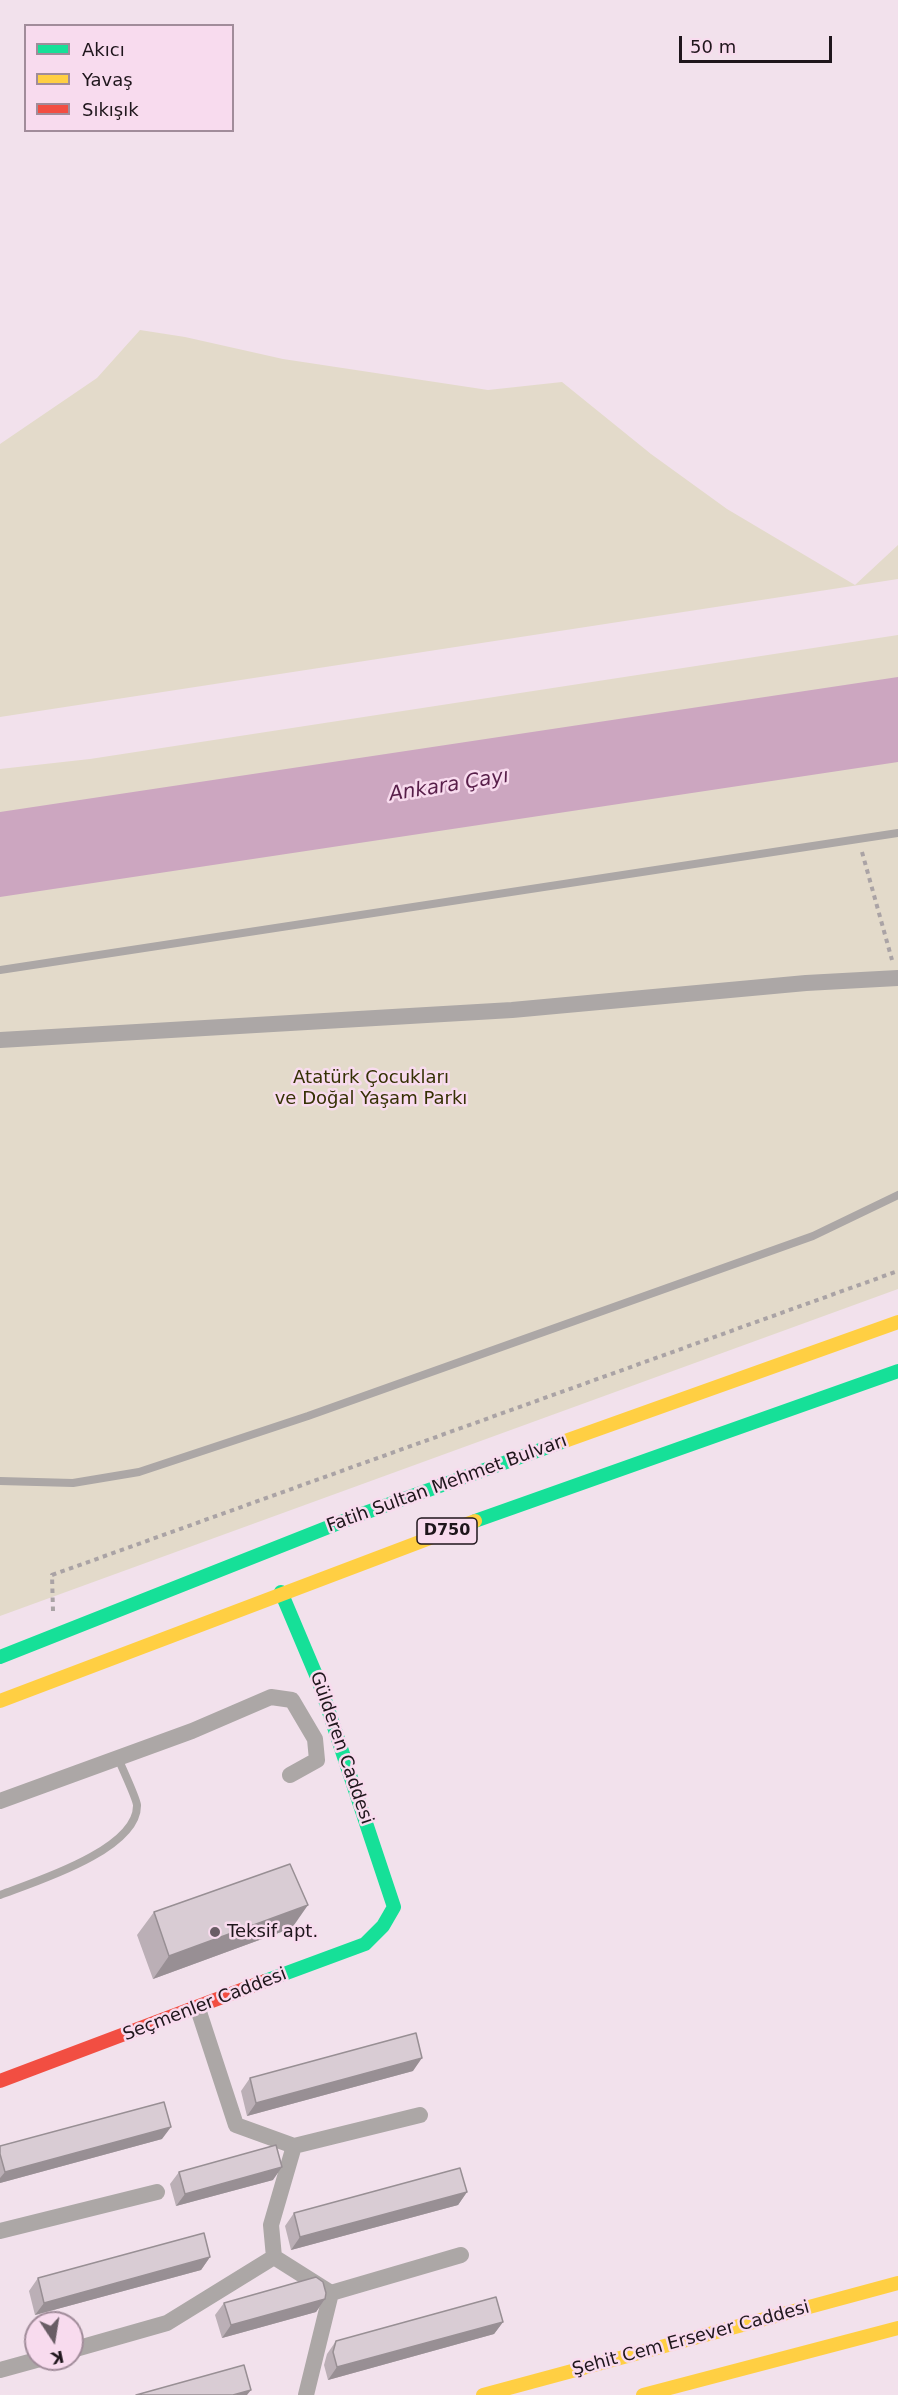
<!DOCTYPE html>
<html>
<head>
<meta charset="utf-8">
<style>
	body { margin:0 }
	#map { position:relative; width:898px; height:2395px; overflow:hidden; background:#f2e1ec; font-family:"DejaVu Sans",sans-serif }
	canvas { display:block }
	.legend { position:absolute; left:24px; top:24px; width:210px; height:108px; box-sizing:border-box; background:#f8dbee; border:2px solid #a18c9a; margin:0; padding:8px 10px; list-style:none; font-size:18px; color:#1f161c }
	.legend li { display:flex; align-items:center; gap:12px; height:30px }
	.legend b { width:30px; border:2px solid #a18c9a }
	.north { position:absolute; left:24px; top:2311px; width:60px; height:60px; box-sizing:border-box; background:#f8dbee; border:2px solid #a18c9a; border-radius:50%; rotate:168deg; font-size:16px; font-weight:700; line-height:24px; text-align:center; color:#1f161c }
	.north::after { content:''; display:block; margin:auto; width:21px; height:27px; background:#695d65; clip-path:polygon(50% 0,100% 100%,50% 72%,0 100%) }
	.scale { position:absolute; left:679px; top:36px; width:153px; height:27px; box-sizing:border-box; border:3px solid #1f161c; border-top:0; padding-left:8px; font-size:18px; line-height:21px; white-space:nowrap; color:#1f161c; -webkit-text-stroke:4px #f8dbee; paint-order:stroke }
</style>
</head>
<body>
<div id="map">
<canvas width="898" height="2395"></canvas>
<ul class="legend">
<li><b style="height:8px;background:#16e098"></b>Akıcı</li>
<li><b style="height:8px;background:#ffcf43"></b>Yavaş</li>
<li><b style="height:8px;background:#f24e42"></b>Sıkışık</li>
</ul>
<div class="north">K</div>
<div class="scale">50 m</div>
</div>
<script>
const g = document.querySelector('canvas').getContext('2d');
g.lineJoin = 'round';
function fill(path, color) {
  g.fillStyle = color;
  g.fill(path, 'evenodd');
}
function trace(path, color, width, dash) {
  g.strokeStyle = color;
  g.lineWidth = width;
  g.lineCap = dash ? 'butt' : 'round';
  g.setLineDash(dash || []);
  g.stroke(path);
}
function drawText(font, color, halo, rows, align = 'center') {
  g.font = font + ' "DejaVu Sans",sans-serif';
  g.lineWidth = 5;
  g.setLineDash([]);
  g.textBaseline = 'middle';
  g.strokeStyle = halo;
  g.fillStyle = color;
  for (const [text, x, y, turn = 0] of rows) {
    g.save();
    g.translate(x, y);
    g.rotate((+turn || 0) * Math.PI / 180);
    g.textAlign = isNaN(turn) ? turn : align;
    if (halo) g.strokeText(text, 0, 0);
    g.fillText(text, 0, 0);
    g.restore();
  }
}
fill(new Path2D(`
	M140,330l45,7 98,22 205,31 74,-8 89,72 76,55 128,76 43,-40v34l-898,138v-273l97,-66z
	M898,635v654l-898,327v-847l90,-10z`), '#e3daca');
fill(new Path2D(`
	M898,677v85l-898,135v-85z`), '#cca6c0');
trace(new Path2D(`
	M862,852l30,108
	M53,1611l-1,-36 846,-304`), '#aaa3a5', 4, [4.5, 4.5]);
trace(new Path2D(`
	M0,970l898,-137
	M0,1481l73,2 66,-11 169,-56 505,-180 85,-41
	M0,1895c34,-13 138,-45 137,-90 -1,-8 -15,-37 -19,-47`), '#aca7a6', 8);
trace(new Path2D(`
	M0,1040l512,-30 294,-27 92,-5
	M0,1801l192,-70 79,-34 21,3 23,39 2,21 -27,15
	M198,2009l38,116 58,21 -23,79 3,32 57,36 -25,102
	M294,2146l126,-31
	M0,2231l157,-39
	M331,2293l130,-38
	M72,2350l95,-27 107,-66
	M0,2370l40,-11`), '#aca7a6', 16);
trace(new Path2D(`
	M475,1521l423,-150
	M0,1657l359,-142 206,-74
	M265,1981l100,-37 18,-18 11,-19 -75,-225 -38,-90`), '#16e098', 14);
trace(new Path2D(`
	M565,1441l333,-119
	M0,1701l475,-180
	M483,2395l415,-112
	M643,2395l255,-67`), '#ffcf43', 14);
trace(new Path2D(`
	M0,2081l265,-100`), '#f24e42', 14);
fill(new Path2D(`
	M154,1912l138,16 -139,51 -16,-44z
	M413,2071l-166,45 -6,-25 9,-13z
	M162,2139l-162,44v-37z
	M179,2172l94,8 -97,26 -6,-22z
	M467,2192l-9,13 -167,45 -6,-24 9,-13z
	M210,2257l-9,13 -166,45 -6,-24 9,-13z
	M325,2299l-9,13 -94,26 -7,-23 9,-12z
	M503,2322l-9,12 -166,46 -4,-15 3,-11 9,-13z`), '#bbafb6');
fill(new Path2D(`
	M308,1905l-16,23 -139,51 16,-23z
	M422,2058l-9,13 -166,45 9,-13z
	M171,2127l-9,12 -162,44v-5l5,-6z
	M282,2167l-9,13 -97,26 9,-12z
	M467,2192l-9,13 -167,45 9,-13z
	M210,2257l-9,13 -166,45 9,-12z
	M325,2299l-9,13 -94,26 9,-13z
	M503,2322l-9,12 -166,46 9,-13z
	M251,2390l-4,5h-14z`), '#988f94');
const building = new Path2D(`
	M290,1864l18,41 -139,51 -15,-44z
	M416,2033l6,25 -166,45 -6,-25z
	M164,2102l7,25 -166,45 -5,-18v-8z
	M276,2145l6,22 -97,27 -6,-22z
	M460,2168l7,24 -167,45 -6,-24z
	M204,2233l6,24 -166,46 -6,-25z
	M316,2277l7,5 3,11 -1,6 -94,26 -7,-22z
	M496,2297l7,25 -166,45 -4,-15 3,-11z
	M244,2365l7,25 -18,5h-97z`);
fill(building, '#d9ccd4');
trace(building, '#988f94', 1.5);
for (const [x, y, r, color] of [
	[215,1932,6,"#695d65"]
]) {
  const dot = new Path2D();
  dot.arc(x, y, r, 0, 2 * Math.PI);
  g.fillStyle = color;
  g.fill(dot);
  trace(dot, '#f8dbee', 2);
}
for (const [x, y, w] of [
	[447,1531,60]
]) {
  const box = new Path2D();
  box.roundRect(x - w / 2, y - 13, w, 26, 4.5);
  g.fillStyle = '#f8dbee';
  g.fill(box);
  trace(box, '#1f161c', 1.5);
}
drawText('bold 16px', '#1f161c', null, [
	["D750",447,1531]
]);
drawText('18px', '#353104', '#f8dbee', [
	["Atatürk Çocukları",371,1078],
	["ve Doğal Yaşam Parkı",371,1099]
]);
drawText('18px', '#1f161c', '#f8dbee', [
	["Fatih Sultan Mehmet Bulvarı",447,1484,-20],
	["Gülderen Caddesi",341,1748,71],
	["Seçmenler Caddesi",205,2005,-21],
	["Şehit Cem Ersever Caddesi",691,2339,-15]
]);
drawText('18px', '#1f161c', '#f8dbee', [
	["Teksif apt.",227,1932]
], 'left');
drawText('italic 20px', '#571e49', '#f8dbee', [
	["Ankara Çayı",449,786,-9]
]);
</script>
</body>
</html>
